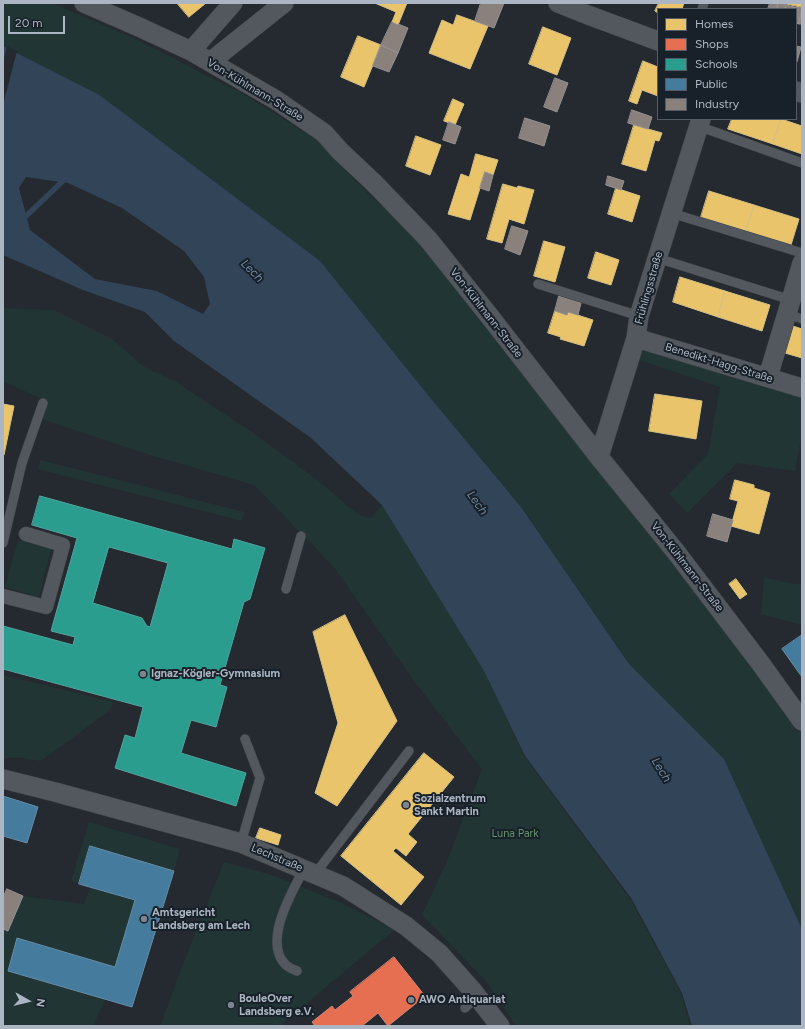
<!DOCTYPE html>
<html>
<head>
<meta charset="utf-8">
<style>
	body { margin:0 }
	#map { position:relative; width:805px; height:1029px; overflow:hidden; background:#242a2f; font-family:Figtree,sans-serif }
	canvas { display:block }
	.frame { position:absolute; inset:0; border:4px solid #acb6c2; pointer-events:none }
	.legend { position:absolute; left:657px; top:8px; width:140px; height:112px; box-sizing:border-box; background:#182029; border:1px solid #535c66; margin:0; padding:5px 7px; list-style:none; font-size:12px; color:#acb6c2 }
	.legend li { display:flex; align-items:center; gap:8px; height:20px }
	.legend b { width:20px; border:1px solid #535c66 }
	.north { position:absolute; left:8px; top:981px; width:40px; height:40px; -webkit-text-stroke:3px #182029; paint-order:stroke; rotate:98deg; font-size:11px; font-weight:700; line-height:16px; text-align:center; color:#acb6c2 }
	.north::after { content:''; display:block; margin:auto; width:14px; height:18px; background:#acb6c2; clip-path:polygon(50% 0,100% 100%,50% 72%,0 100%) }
	.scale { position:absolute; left:8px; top:16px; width:57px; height:18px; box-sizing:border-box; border:2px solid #acb6c2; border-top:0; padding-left:5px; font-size:12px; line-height:14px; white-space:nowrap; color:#acb6c2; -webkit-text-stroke:3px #182029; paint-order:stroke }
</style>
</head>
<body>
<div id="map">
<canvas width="805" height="1029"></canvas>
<div class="frame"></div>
<ul class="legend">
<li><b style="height:11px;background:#e9c46a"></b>Homes</li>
<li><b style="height:11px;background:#e76f51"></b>Shops</li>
<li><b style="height:11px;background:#2a9d8f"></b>Schools</li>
<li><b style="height:11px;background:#457b9d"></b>Public</li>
<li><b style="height:11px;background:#8a817c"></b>Industry</li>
</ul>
<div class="north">N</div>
<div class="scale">20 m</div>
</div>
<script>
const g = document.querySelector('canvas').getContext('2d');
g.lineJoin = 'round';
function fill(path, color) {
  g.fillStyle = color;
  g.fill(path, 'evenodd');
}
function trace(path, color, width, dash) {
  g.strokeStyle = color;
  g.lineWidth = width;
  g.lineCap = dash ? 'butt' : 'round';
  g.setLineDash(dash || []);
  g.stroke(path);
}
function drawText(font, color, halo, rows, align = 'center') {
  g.font = font + ' Figtree,sans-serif';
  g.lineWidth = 4;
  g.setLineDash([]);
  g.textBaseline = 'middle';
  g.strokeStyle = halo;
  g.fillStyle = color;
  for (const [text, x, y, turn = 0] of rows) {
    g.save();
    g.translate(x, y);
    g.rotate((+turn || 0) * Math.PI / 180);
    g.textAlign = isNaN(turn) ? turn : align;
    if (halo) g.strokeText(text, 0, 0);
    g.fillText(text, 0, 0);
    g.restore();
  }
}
fill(new Path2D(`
	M3,3h49l79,34 46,23 32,17 31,15 77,48 53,56 49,41 335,430 48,65v197l-78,-170 -95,-95 -108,-157 -98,-118 -325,-295 -95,-48z
	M3,308l51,2 58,29 31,27 33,16 77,51 63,46 39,33 15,7 12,-14 102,166 40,85 106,143 51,94 9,33h-174l-30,-45 -64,-66 25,-54 35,-92 -64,-83 -85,-120 -79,-81 -107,-31 -105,-35 6,-17 -45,-21z
	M642,347l160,50v36l-7,38 -58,-8 -50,50 -18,-19 39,-40 12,-67 -81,-27z
	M40,460l204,52 -2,9 -204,-52z
	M18,540l33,9 -12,48 -34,-10z
	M764,578l38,7v40l-41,-11z
	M3,675l110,27 -4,9 -68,50 -19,-3h-19z
	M89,822l91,27 -6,22 -95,13 -8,-3z
	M224,862l48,13 74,30 48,25 -112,94v2h-122l25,-67z
	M90,887l45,13 -20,67 -97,-29 -10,33 97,28 -12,27h-90v-97l5,2 15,-35 61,8z`), '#223535');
fill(new Path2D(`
	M3,46l95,48 222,167 103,128 98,118 108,157 95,95 78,170v97h-110l-10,-33 -51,-95 -106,-142 -41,-85 -102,-166 -71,-67 -137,-97 -29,-29 -62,-22 -80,-35zM26,177l42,6 54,25 62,43 20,26 6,27 -7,10 -46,-23 -62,-12 -65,-49 -11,-42z`), '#314458');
fill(new Path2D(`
	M7,46l10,5 -14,54v-43z`), '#242a2f');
const homes = new Path2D(`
	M177,3h29l-17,14z
	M378,3h29l-9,22 -6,-3 4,-10 -19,-8z
	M659,3h25l-2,6h-24v4l-3,-2z
	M782,3h20v4z
	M457,15l31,11 -18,43 -41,-16 13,-33 11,5z
	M543,27l28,11 -14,37 -28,-11z
	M358,36l23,9 -17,42 -23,-10z
	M643,61l15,6v29l-16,-6 -5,14 -8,-3z
	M453,99l11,5 -9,21 -11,-4z
	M732,119h49l-8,25 -45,-15z
	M781,119l21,7v28l-29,-10z
	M634,125l28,8 -3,8 -4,-1 -9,31 -24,-7z
	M416,136l25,9 -11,30 -24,-9z
	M476,154l22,6 -5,15 -8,-3 -15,48 -22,-6 13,-40 8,3z
	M503,184l14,4 1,-2 16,4 -10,34 -15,-5 -7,24 -15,-4z
	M616,188l24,8 -8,26 -24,-8z
	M709,191l45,14 -8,26 -45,-14z
	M754,205l45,14 -8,26 -45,-14z
	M544,241l21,6 -10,35 -21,-6z
	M596,252l23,8 -8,25 -23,-7z
	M680,277l45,14 -7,26 -45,-15z
	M725,291l45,14 -8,26 -44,-14z
	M555,311l12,4 1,-3 25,8 -9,26 -24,-7 1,-2 -13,-4z
	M793,326l9,3v29l-17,-5z
	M655,394l47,7 -6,38 -47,-8z
	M3,404l11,2 -10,49h-1z
	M735,480l19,5v3l16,5 -11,41 -28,-8 7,-25 -8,-2z
	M736,579l11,15 -7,5 -11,-15z
	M345,615l52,106 -60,85 -22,-13 23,-70 -25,-91z
	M424,753l30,24 -46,57 9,8 -11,14 -10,-8 -3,3 31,26 -23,28 -60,-49z
	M260,828l21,7 -3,10 -22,-7z`);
fill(homes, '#e9c46a');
trace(homes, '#d7c084', 1);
const shops = new Path2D(`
	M394,957l31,39 -37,30 -10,-13 -16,13h-47l-3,-4 20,-16 3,4 18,-14 -3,-4z`);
fill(shops, '#e76f51');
trace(shops, '#d58473', 1);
const schools = new Path2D(`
	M40,496l192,53 2,-10 31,9 -15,51 -6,3 -24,83 7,2 -11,40 -25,-7 -10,33 65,20 -10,33 -121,-38 10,-33 10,3 8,-31 -140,-38v-43l70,19 2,-8 -24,-6 26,-93 -45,-13zM109,547l59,16 -18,64 -3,-1 -5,-8 -49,-15z`);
fill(schools, '#2a9d8f');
trace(schools, '#51a49e', 1);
const public = new Path2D(`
	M802,635v42l-20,-28z
	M3,796l35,11 -11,36 -24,-7z
	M90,846l84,25 -42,136 -124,-36 9,-33 98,29 20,-67 -56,-16z`);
fill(public, '#457b9d');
trace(public, '#648da8', 1);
const industry = new Path2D(`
	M481,3h23l-10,25 -19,-7z
	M770,3h8l-1,6h-9z
	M778,3l8,2 -1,4h-8z
	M786,5l8,2v2h-9z
	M794,7l8,1 -3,16 -3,-1v-14h-2z
	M802,8v16h-3z
	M392,22l6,3v-1l10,4 -10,25 -17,-8z
	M381,45l17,8 -9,19 -16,-6z
	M796,46l5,1 -4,15h-1z
	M555,78l13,5 -11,29 -13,-5z
	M632,110l20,7 -4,12 -20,-6z
	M525,118l25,8 -6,20 -25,-8z
	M449,122l12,5 -6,17 -12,-4z
	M485,172l8,3 -4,16 -9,-3z
	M608,176l16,5 -3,9 -15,-5z
	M512,226l16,5 -8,24 -15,-6z
	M559,296l22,7 -3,12 -10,-3 -1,3 -12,-4z
	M713,514l20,6 -6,22 -20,-6z
	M7,889l16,7 -15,35 -5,-2v-31z`);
fill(industry, '#8a817c');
trace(industry, '#949191', 1);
trace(new Path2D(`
	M22,220l44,-42`), '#314458', 5.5);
const service = new Path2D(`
	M702,9l2,-6
	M698,126l104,37
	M671,213l131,40
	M657,258l134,42
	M538,284l101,32
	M787,314l15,5
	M3,543l19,-80 21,-60
	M286,589l15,-53
	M241,843l19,-65 -15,-39
	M315,874l94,-123
	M297,971c-5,-2 -10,-4 -13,-8 -20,-24 8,-71 20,-94
	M465,1008l12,-12`);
const pedestrian = new Path2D(`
	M3,596l43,11 17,-62 -37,-11`);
const minor = new Path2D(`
	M84,3l55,24 52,24 85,49 48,33 16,18 34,32 54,56 63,79 108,139 77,95 85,112 41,57
	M558,3l30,12 70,26
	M191,51l42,-48
	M210,62l74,-59
	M796,91l6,2
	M636,338l166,50
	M768,377l34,-114
	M599,457l37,-119 3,-22 62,-197
	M3,779l52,13 186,51 102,43 63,40 33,27 33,37 28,36`);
trace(service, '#404448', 10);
trace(pedestrian, '#404448', 15);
trace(minor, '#404448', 20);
trace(service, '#53585e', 9);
trace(pedestrian, '#53585e', 14);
trace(minor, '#53585e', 19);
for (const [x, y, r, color] of [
	[143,674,4,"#7c858f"],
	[406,805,4,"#7c858f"],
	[144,919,4,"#7c858f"],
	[411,1000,4,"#7c858f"],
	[231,1005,4,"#7c858f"]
]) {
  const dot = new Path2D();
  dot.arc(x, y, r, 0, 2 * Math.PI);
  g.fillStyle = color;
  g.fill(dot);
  trace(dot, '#182029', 1.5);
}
drawText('11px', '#acb6c2', '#182029', [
	["Von-Kühlmann-Straße",255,90,31],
	["Frühlingsstraße",649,288,-74],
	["Von-Kühlmann-Straße",486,313,52],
	["Benedikt-Hagg-Straße",719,363,17],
	["Von-Kühlmann-Straße",687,567,52],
	["Lechstraße",277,858,23]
]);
drawText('bold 11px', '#acb6c2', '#182029', [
	["Ignaz-Kögler-Gymnasium",151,674],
	["Sozialzentrum",414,799],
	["Sankt Martin",414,812],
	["Amtsgericht",152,913],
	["Landsberg am Lech",152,926],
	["BouleOver",239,999],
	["Landsberg e.V.",239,1012],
	["AWO Antiquariat",419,1000]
], 'left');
drawText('11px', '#64926b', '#182029', [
	["Luna Park",515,834]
]);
drawText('italic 12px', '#6d8aa6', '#182029', [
	["Lech",252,271,45],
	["Lech",477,503,54],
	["Lech",661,770,58]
]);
</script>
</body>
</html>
